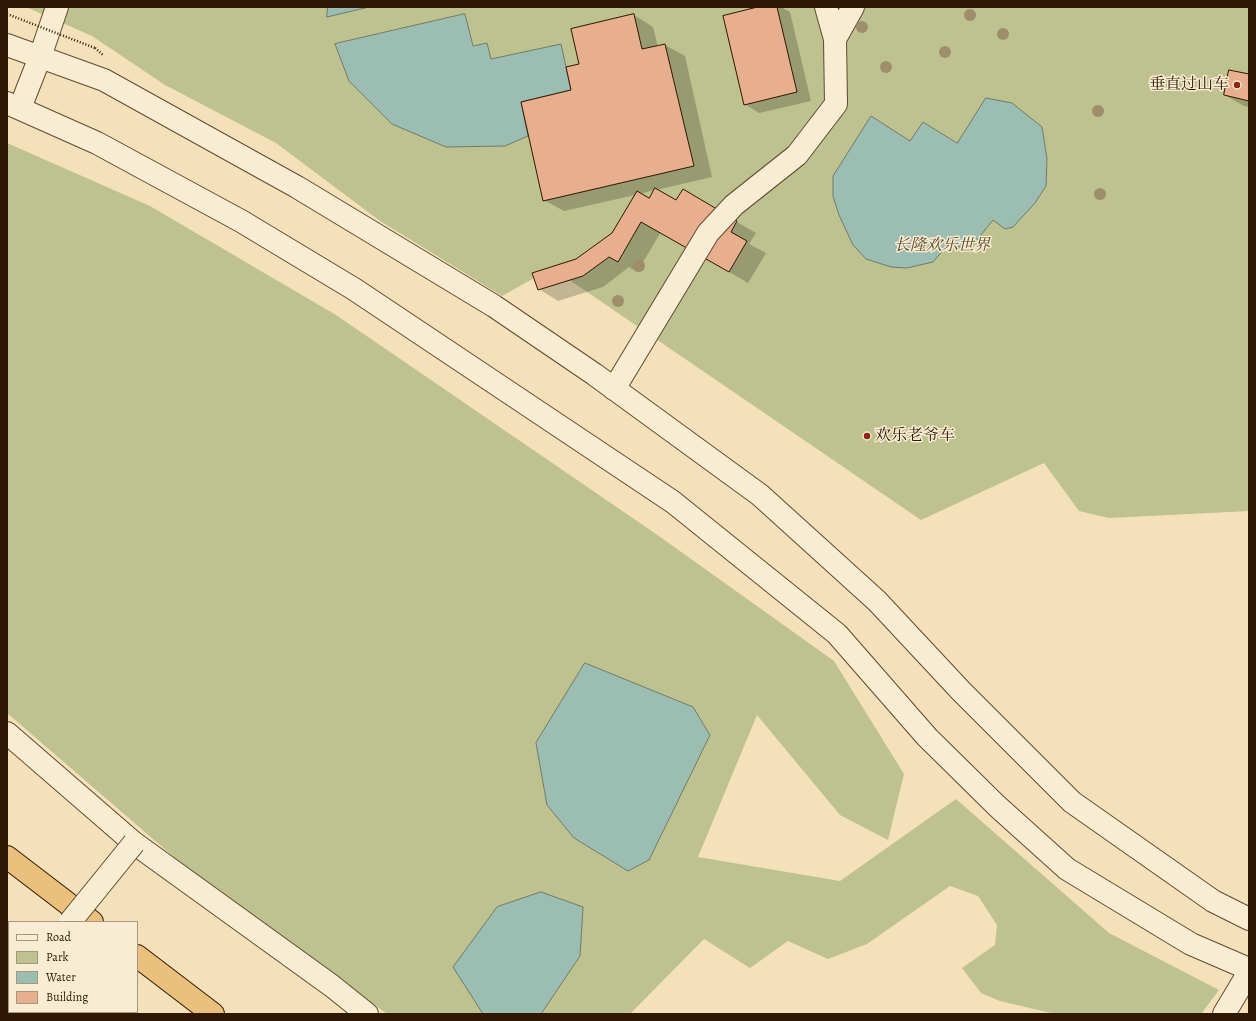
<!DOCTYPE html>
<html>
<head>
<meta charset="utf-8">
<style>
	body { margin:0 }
	#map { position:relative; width:1256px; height:1021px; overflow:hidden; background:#f4e1b9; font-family:Alegreya,serif }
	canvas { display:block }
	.frame { position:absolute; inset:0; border:8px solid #301704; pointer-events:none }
	.legend { position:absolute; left:8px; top:921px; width:130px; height:92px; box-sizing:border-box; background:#f8ecd2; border:1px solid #a89780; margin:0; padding:5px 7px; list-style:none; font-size:12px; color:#301704 }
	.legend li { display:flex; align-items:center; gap:8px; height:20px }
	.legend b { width:20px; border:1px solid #a89780 }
</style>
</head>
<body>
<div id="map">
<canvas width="1256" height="1021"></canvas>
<div class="frame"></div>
<ul class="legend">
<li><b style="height:5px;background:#f8ecd2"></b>Road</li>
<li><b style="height:11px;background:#bdc28e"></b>Park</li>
<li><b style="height:11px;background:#9cbdb1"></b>Water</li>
<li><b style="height:11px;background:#e7af8d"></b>Building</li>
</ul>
</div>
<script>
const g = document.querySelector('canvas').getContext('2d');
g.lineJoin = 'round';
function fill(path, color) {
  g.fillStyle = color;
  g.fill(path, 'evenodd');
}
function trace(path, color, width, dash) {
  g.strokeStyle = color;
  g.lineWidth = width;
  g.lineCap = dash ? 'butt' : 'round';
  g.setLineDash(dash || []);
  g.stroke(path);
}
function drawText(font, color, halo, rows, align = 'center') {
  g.font = font + ' Alegreya,"Noto Serif SC",serif';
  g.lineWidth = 3;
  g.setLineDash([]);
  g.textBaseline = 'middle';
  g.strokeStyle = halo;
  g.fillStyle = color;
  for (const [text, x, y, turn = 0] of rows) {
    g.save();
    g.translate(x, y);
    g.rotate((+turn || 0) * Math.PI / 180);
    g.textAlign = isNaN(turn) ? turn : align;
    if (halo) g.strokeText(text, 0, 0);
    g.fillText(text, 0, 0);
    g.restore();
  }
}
fill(new Path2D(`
	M26,7h1223v504l-140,7 -30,-7 -35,-48 -123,57 -369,-252 -50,28 -122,-75 -104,-78 -111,-58 -73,-49z
	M7,143l143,63 186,109 320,219 178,127 70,113 -16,66 -48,-25 -83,-100 -59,142 142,24 116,-82 153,134 110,57 -18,24h-146l-55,-13 -19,-8 -19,-25 33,-23 2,-20 -19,-29 -28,-10 -83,58 -39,15 -40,-18 -38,27 -46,-29 -74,75h-243l-190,-137 -190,-164z`), '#bdc28e');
const water = new Path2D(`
	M328,7h41l-42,10z
	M465,14l8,32 14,-3 4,16 70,-15 10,46 -50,12 7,34 -23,10 -59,1 -54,-23 -43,-43 -14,-37z
	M986,98l26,5 30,24 5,32 -1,27 -11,17 -22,24 -8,2 -12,-9 -21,26 -14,1 -7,-6 -18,21 -26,6 -16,-1 -25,-8 -13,-14 -14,-30 -6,-19v-20l38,-60 39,25 13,-19 34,21z
	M585,663l108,44 17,28 -61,125 -21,11 -54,-33 -27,-33 -11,-62z
	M541,892l42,15 -3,49 -39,58h-58l-30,-47 44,-60z`);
fill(water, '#9cbdb1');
trace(water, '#717b6c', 1);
fill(new Path2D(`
	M762,7h19l9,5 21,89 -52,12 -14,-9z
	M634,15l19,12 5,20 7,-2 20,11 27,121 -56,13 20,12 7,-11 73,42 -7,11 17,9 -18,30 -87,-51 -24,40 -8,-5 -26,20 -45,14 -19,-12 73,-55 23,-39 -71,16 -20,-11 37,-136zM654,190l-5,9 -9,-5z
	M1249,75v32l-5,-1 -19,-11z`), '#0003');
const building = new Path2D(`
	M758,7h19l20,85 -53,13 -21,-89z
	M634,14l8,35 23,-5 29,122 -151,35 -22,-99 50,-12 -5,-23 13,-3 -8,-35z
	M1229,70l20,4v27l-25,-6z
	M655,188l21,12 7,-11 54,32 -6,11 16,9 -18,31 -88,-50 -23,40 -9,-5 -26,19 -45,14 -6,-17 44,-14 36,-26 25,-42 12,7z`);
fill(building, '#e7af8d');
trace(building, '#301704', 1);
const minor = new Path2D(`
	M835,39l18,-32
	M7,45l97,35 193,107 197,119 100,68 166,121 117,106 84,90 111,111 141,99 36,18
	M7,103l90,40 144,78 113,68 319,213 164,132 90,103 70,69 70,63 124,75 58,25
	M20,108l20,-51 17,-50
	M614,389l94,-156 26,-28 63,-50 39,-51 -1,-65 -9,-32
	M7,733l127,110 198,143 35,28
	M7,1001l2,-3
	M1224,1014l25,-42`);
const highway = new Path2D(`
	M7,857l85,65
	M7,935l2,1
	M137,956l76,58
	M108,1012l3,2`);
trace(minor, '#614a31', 24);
trace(highway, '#301704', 24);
trace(new Path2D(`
	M95,48l8,7`), '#301704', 2.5, [1, 2]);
trace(minor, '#f8ecd2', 22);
trace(highway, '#eac07c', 22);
const minorBridge = new Path2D(`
	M70,922l64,-79`);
trace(minorBridge, '#614a31', 24, []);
trace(new Path2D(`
	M7,14l88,34`), '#301704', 2.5, [1, 2]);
trace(minorBridge, '#f8ecd2', 22);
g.fillStyle = '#9f8e6c';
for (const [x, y] of [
	[970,15],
	[862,27],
	[1003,34],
	[945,52],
	[886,67],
	[1098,111],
	[1100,194],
	[639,266],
	[618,301]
]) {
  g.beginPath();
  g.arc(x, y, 6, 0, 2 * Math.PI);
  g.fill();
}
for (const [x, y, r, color] of [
	[1237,85,4,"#8f2418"],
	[867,436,4,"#8f2418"]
]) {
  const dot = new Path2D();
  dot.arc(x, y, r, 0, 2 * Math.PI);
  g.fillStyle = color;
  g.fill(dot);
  trace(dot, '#f8ecd2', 1.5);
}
drawText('16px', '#301704', '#f8ecd2', [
	["垂直过山车",1229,85],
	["欢乐老爷车",875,436,"left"]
], 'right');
drawText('italic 16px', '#5a4a2d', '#f8ecd2', [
	["长隆欢乐世界",942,246]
]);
</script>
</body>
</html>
